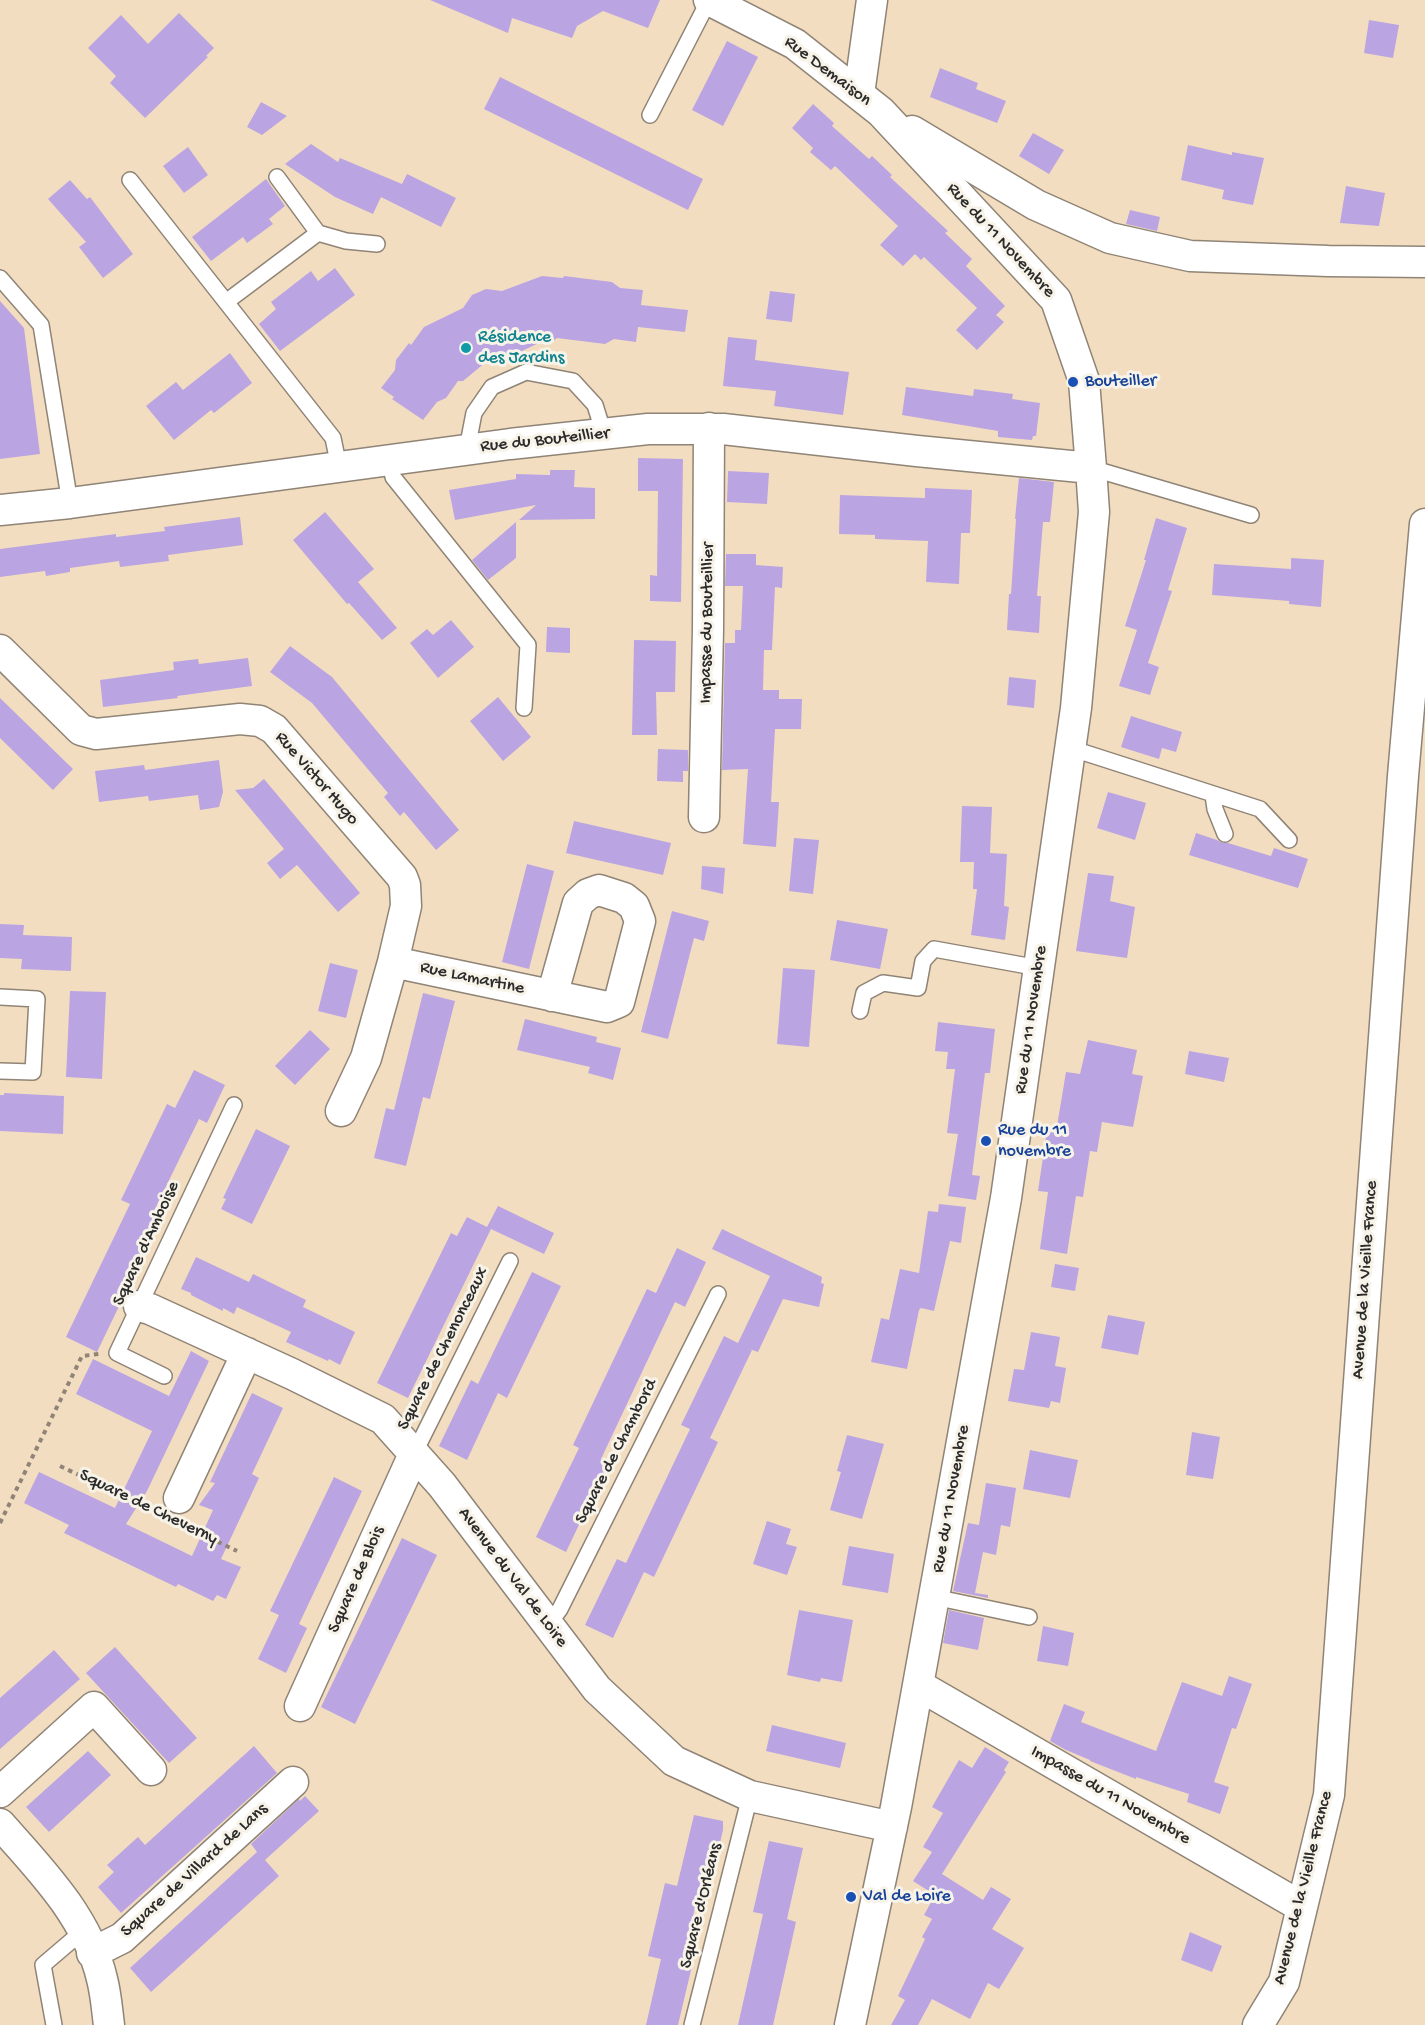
<!DOCTYPE html>
<html>
<head>
<meta charset="utf-8">
<style>
	body { margin:0 }
	canvas { display:block; background:#f3ddc0 }
</style>
</head>
<body>
<canvas width="1425" height="2025"></canvas>
<script>
const g = document.querySelector('canvas').getContext('2d');
g.lineJoin = 'round';
function fill(path, color) {
  g.fillStyle = color;
  g.fill(path, 'evenodd');
}
function trace(path, color, width, dash) {
  g.strokeStyle = color;
  g.lineWidth = width;
  g.lineCap = dash ? 'butt' : 'round';
  g.setLineDash(dash || []);
  g.stroke(path);
}
function drawText(font, color, halo, rows, align = 'center') {
  g.font = font + ' "Gochi Hand",sans-serif';
  g.lineWidth = 6;
  g.setLineDash([]);
  g.textBaseline = 'middle';
  g.strokeStyle = halo;
  g.fillStyle = color;
  for (const [text, x, y, turn = 0] of rows) {
    g.save();
    g.translate(x, y);
    g.rotate((+turn || 0) * Math.PI / 180);
    g.textAlign = isNaN(turn) ? turn : align;
    if (halo) g.strokeText(text, 0, 0);
    g.fillText(text, 0, 0);
    g.restore();
  }
}
fill(new Path2D(`
	M430,0h230l-12,28 -45,-17 -26,15 -5,12 -60,-20 -4,15z
	M179,13l35,35 -8,8 2,1 -63,61 -35,-35 6,-7 -28,-28 33,-33 27,29z
	M1369,20l30,5 -6,33 -29,-5z
	M727,41l31,16 -35,69 -31,-16z
	M940,68l38,15 -2,6 30,12 -9,22 -67,-26z
	M500,77l203,102 -15,31 -204,-101z
	M261,102l26,14 -25,19 -15,-8z
	M813,104l21,19 -2,3 37,33 3,-3 20,19 -2,2 58,54 -3,2 27,26 -6,7 39,40 -9,9 8,7 -27,28 -21,-20 21,-22 -53,-51 -3,3 -6,-6 -12,12 -23,-21 18,-19 -63,-60 -4,4 -21,-18 3,-4 -21,-20z
	M1033,133l31,17 -15,24 -30,-18z
	M311,144l27,18 2,-4 62,26 5,-10 49,24 -15,29 -60,-30 -8,17 -38,-17 -50,-33z
	M1188,145l44,10v-3l32,6 -11,47 -31,-6 2,-9 -43,-10z
	M188,147l20,28 -24,18 -21,-27z
	M266,179l19,27 -16,13 4,5 -26,19 -4,-6 -32,24 -19,-24z
	M70,180l17,19 3,-2 43,57 -30,24 -24,-31 7,-5 -38,-43z
	M1346,186l39,7 -6,33 -39,-3z
	M1130,210l30,7 -3,14 -31,-7z
	M335,268l20,27 -75,56 -21,-27 17,-15 -5,-7 40,-31 7,10z
	M542,276l21,2 1,-2 48,6 8,6 23,2 -2,15 47,5 -3,22 -47,-5 -2,15 -22,-3 -9,5 -48,-6 -6,5 -6,-3 -50,24 -3,-7 -29,24h-5l-12,17 -9,4 -14,18 -31,-21 2,-2 -13,-9 14,-18 1,-10 13,-17 2,2 13,-18 39,-19 9,-13 14,-6 16,2z
	M770,291l25,3 -3,28 -26,-3z
	M0,301l24,27 16,126 -40,5z
	M728,337l29,3 -2,20 94,12 -6,43 -69,-9 2,-15 -53,-5z
	M230,353l22,30 -38,30 -3,-3 -37,30 -28,-34 30,-24 7,8z
	M906,387l67,9 1,-7 39,5 -1,5 28,4 -4,33h-3l-1,4 -34,-3v-6l-96,-16z
	M638,458l45,1 -2,143 -31,-1v-26l7,1 1,-85h-20z
	M550,470h25l-1,17 21,1v31l-76,1 17,-15 -81,15 -6,-30 67,-11v-5l34,1z
	M728,471l41,2 -2,31 -40,-2z
	M1019,478l35,4 -4,40h-7l-6,74h4l-2,37 -32,-3 2,-36h2l5,-75h-1z
	M925,488l47,2 -2,43h-9l-2,51 -33,-2 2,-41 -53,-2v-4l-36,-1 1,-39 85,3z
	M325,512l49,57 -16,13 39,46 -15,12 -33,-37 -2,1 -54,-64z
	M240,517l3,28 -75,10 1,6 -49,6 -1,-6 -49,7v4l-24,4 -1,-5 -45,6v-28l116,-15v3l24,-3 25,-3 -1,-4z
	M1156,518l31,10 -19,62 4,1 -24,72 11,4 -9,28 -31,-9 18,-56 -12,-4 21,-66h-2z
	M516,522v36l-28,22 -16,-20z
	M726,554h30v11l27,2 -1,21 -7,-1 -3,63h-8l-1,40h16v9h23l-1,30h-26l-4,73h8l-3,45 -33,-3 5,-75 -26,1 3,-127h10v-13h6l2,-44h-18z
	M1291,558l33,2 -3,47 -32,-3v-3l-77,-6 2,-31 77,5z
	M451,620l23,27 -36,31 -28,-35 17,-14 6,6z
	M547,627l23,1v25l-24,-1z
	M634,640l42,1 -1,51h-19l1,43h-25z
	M290,646l42,31 127,153 -23,20 -32,-38 -4,4 -16,-19 4,-4 -76,-90 -42,-31z
	M248,658l4,28 -75,10 1,2 -75,9 -3,-27 74,-10 -1,-8 25,-3 1,5z
	M1009,677l27,3 -2,28 -27,-3z
	M498,697l33,40 -28,24 -33,-40z
	M0,698l73,71 -20,21 -53,-52z
	M1131,716l51,16 -6,20 -14,-4 -3,11 -38,-12z
	M658,749l30,1v21h-5v11l-26,-1z
	M219,760l4,32 -4,15 -19,3 -2,-15 -49,6 -1,-5 -49,6 -4,-31 49,-6 1,5z
	M264,779l96,114 -22,19 -41,-47 -17,14 -13,-16 17,-14 -49,-59 18,-2z
	M1108,792l38,11 -11,37 -38,-12z
	M962,806l30,1 -2,46 17,1 -3,52 5,1 -4,33 -34,-5 6,-46h-4l1,-27h-14z
	M574,821l97,22 -8,32 -97,-22z
	M1196,833l21,7 6,3h5l43,13 3,-8 34,11 -10,29 -109,-33z
	M794,838l25,2 -6,54 -24,-3z
	M527,864l27,7 -25,98 -27,-7z
	M702,866l23,2 -2,26 -22,-5z
	M1088,873l26,3 -4,25 25,6 -8,51 -51,-7z
	M672,911l37,10 -5,20 -10,-3 -26,101 -27,-7z
	M837,920l51,9 -8,40 -50,-9z
	M0,924l24,1 -1,10 49,2 -1,34 -50,-2 1,-10 -22,-1z
	M330,963l28,7 -12,48 -28,-7z
	M783,968l32,2 -6,77 -32,-3z
	M70,991l36,1 -4,87 -36,-2z
	M423,993l32,8 -25,98 -7,-2 -17,69 -32,-8 12,-50 8,2z
	M525,1019l72,18 -1,5 25,6 -8,32 -25,-7 2,-6 -73,-17z
	M938,1022l57,7 -5,44h-5l-13,102 8,1 -4,24 -28,-4 10,-62 -11,-1 8,-64h-9l2,-17 -13,-1z
	M310,1030l20,19 -35,36 -20,-19z
	M1088,1040l49,10 -5,24 11,2 -10,51 -31,-5 -5,30 -7,-1 -7,46 -7,-1 -9,58 -27,-5 8,-57 -10,-1 9,-61 9,2 10,-60 14,2z
	M1189,1051l40,7 -5,24 -39,-8z
	M194,1070l31,15 -18,38 -8,-4 -47,96 9,4 -64,133 -31,-15 64,-133 -9,-4 46,-96 8,4z
	M4,1093l60,3 -1,38 -63,-3v-36h4z
	M256,1129l34,17 -38,78 -31,-15 5,-10 -3,-1z
	M939,1204l27,3 -5,36 -11,-2 -16,70 -13,-3 -2,2 -12,59 -36,-7 10,-44 8,2 11,-51 19,4 9,-62 10,1z
	M498,1206l56,27 -10,21 -53,-25 -83,169 -31,-15 74,-150 6,3 10,-19 20,10z
	M722,1229l100,48 -1,6 3,1 -5,23 -36,-8 -25,53 -11,-4 5,2 -42,88 8,4 -64,135 -10,-5 -31,66 -28,-13 32,-66 9,4 64,-134 -9,-4 43,-89 14,7 32,-67 -58,-27z
	M677,1248l29,14 -21,45 -10,-5 -74,157 8,3 -43,90 -30,-15 43,-89 -6,-3 74,-156 9,4z
	M196,1257l53,25 4,-8 53,26 -3,7 52,25 -15,33 -11,-6 -1,2 -42,-19 5,-10 -54,-25 -3,7 -11,-6v3l-32,-16v-2l-10,-4z
	M1055,1264l24,4 -4,23 -24,-4z
	M532,1272l29,14 -54,112 -9,-5 -31,67 -28,-14 32,-66 7,4z
	M1108,1315l37,7 -7,33 -37,-7z
	M1031,1332l29,5 -5,29 11,2 -6,35 -9,-2 -2,7 -41,-7 6,-32 10,1z
	M191,1351l18,10 -62,130 -21,33 66,32 21,-46 -14,-5 16,-22 -5,-1 42,-89 31,15 -31,66 7,4 -38,81 20,8 -15,32 -9,-4 -4,6 -35,-17 -2,3 -112,-54 5,-8 -45,-22 15,-31 76,36 37,-77 -76,-37 17,-35 76,37z
	M1192,1432l28,5 -7,42 -27,-4z
	M847,1435l37,9 -22,75 -32,-9 11,-38 -4,-1z
	M1030,1450l48,10 -8,38 -47,-9z
	M334,1477l28,14 -63,133 8,4 -21,45 -28,-14 21,-44 -9,-4z
	M986,1483l30,5 -6,39 -9,-2 -5,30 -13,-3 -8,41 13,2v3l-35,-7 15,-68 11,2z
	M767,1521l24,8 -5,15 11,3 -10,28 -34,-11z
	M402,1538l35,17 -82,169 -34,-17z
	M849,1546l45,8 -6,39 -46,-8z
	M799,1610l54,10 -11,62 -21,-4 -1,4 -33,-7z
	M949,1610l35,8 -6,32 -35,-7z
	M1043,1626l31,7 -6,33 -31,-5z
	M115,1647l82,91 -28,25 -83,-90z
	M54,1650l26,29 -80,70v-51z
	M1229,1676l23,8 -16,45 -4,-1 -18,54 15,5 -9,27 -33,-12 2,-8 -53,-17v2l-46,-18v-1l-24,-10 -16,-9 14,-37 21,8 -4,10 75,29 26,-69 40,14z
	M772,1725l74,18 -6,25 -74,-17z
	M254,1746l23,27 -156,140 -23,-26 16,-15 -7,-7 31,-28 7,8z
	M985,1747l24,15 -5,8 2,2 -64,102 41,26 8,-13 20,12 -19,30 32,19 -25,41 -11,-6 -18,36 -38,-20 -14,26h-27l14,-25 -7,-4 27,-57 -3,-2 10,-18 -8,-4 11,-20 -22,-14 19,-29 -9,-5 20,-34 -11,-6 27,-47 13,8z
	M88,1751l23,24 -62,57 -23,-25z
	M305,1796l14,15 -54,49 14,16 -128,116 -21,-24 127,-116 -6,-8 48,-45 1,2z
	M694,1815l29,6v9l-9,39 -6,24 -9,-3 -17,74 10,2 -14,59h-32l15,-66 -13,-3 17,-73 12,3z
	M769,1841l34,7 -16,71 9,3 -23,103h-35l25,-111 -10,-2z
	M1190,1932l32,14 -10,26 -31,-12z`), '#baa5e2');
const lane = new Path2D(`
	M650,115l59,-115
	M277,177l41,56 28,8 31,3
	M130,180l203,258 6,29
	M0,278l41,47 29,178
	M226,302l92,-69
	M467,449l7,-36 18,-26 34,-15 47,9 22,24 9,29
	M390,460l3,17 135,168 -4,63
	M1091,468l160,47
	M1070,748l190,61 29,31
	M1213,795l2,14 10,25
	M0,997l37,2 -4,73 -33,-1
	M860,1011l4,-18 19,-10 35,5 5,-27 11,-12 105,19
	M164,1376l-47,-23 117,-248
	M414,1454l96,-193
	M934,1597l95,20
	M548,1625l12,-16 158,-315
	M54,2025l-11,-60 41,-35
	M692,2025l58,-229`);
const street = new Path2D(`
	M709,0l86,44 86,68 175,188 28,81 7,87 3,44 -18,196 -70,490 -110,609 -46,218
	M859,94l13,-94
	M912,131l124,74 74,33 80,18 138,5 97,1
	M0,510l70,-7 440,-59 138,-15h75l194,22 174,17
	M0,650l81,80 15,4 144,-15 20,2 14,8 128,148 3,8 1,21 -13,56 -27,96 -25,53
	M704,817l4,-188 1,-201
	M393,962l214,45 12,-5 21,-81 -6,-15 -10,-8 -25,-8 -11,4 -10,9 -26,93
	M139,1306l11,3 142,65 91,45 59,66 155,204 77,72 76,35 142,31
	M179,1498l68,-145
	M918,1685l384,222
	M300,1706l114,-252
	M0,1792l94,-85 57,63
	M0,1824c41,46 88,94 102,155 4,15 5,31 7,46
	M92,1953l30,-15 171,-156
	M1258,2025l26,-43 45,-187 74,-1019 22,-252`);
trace(lane, '#8f8476', 18);
trace(street, '#8f8476', 33);
trace(new Path2D(`
	M60,1466l94,45
	M0,1523l82,-167 17,-2
	M185,1526l52,25`), '#8f8476', 4, [4.5, 4.5]);
trace(lane, '#fff', 15);
trace(street, '#fff', 30);
for (const [x, y, r, color] of [
	[466,348,6,"#0f9aa8"],
	[1073,382,6,"#1a4fb4"],
	[986,1141,6,"#1a4fb4"],
	[851,1897,6,"#1a4fb4"]
]) {
  const dot = new Path2D();
  dot.arc(x, y, r, 0, 2 * Math.PI);
  g.fillStyle = color;
  g.fill(dot);
  trace(dot, '#f7f3e8', 2);
}
drawText('18px', '#2b2b2b', '#f7f3e8', [
	["Rue Demaison",827,72,37],
	["Rue du 11 Novembre",1000,241,47],
	["Rue du Bouteillier",545,441,-6],
	["Impasse du Bouteillier",708,623,-89],
	["Rue Victor Hugo",316,779,49],
	["Rue Lamartine",472,979,12],
	["Rue du 11 Novembre",1032,1020,-82],
	["Square d'Amboise",147,1244,-65],
	["Avenue de la Vieille France",1366,1280,-86],
	["Square de Chenonceaux",444,1349,-63],
	["Square de Chambord",617,1452,-63],
	["Rue du 11 Novembre",952,1499,-80],
	["Square de Cheverny",148,1508,26],
	["Avenue du Val de Loire",512,1578,53],
	["Square de Blois",357,1580,-66],
	["Impasse du 11 Novembre",1110,1796,30],
	["Square de Villard de Lans",195,1871,-42],
	["Avenue de la Vieille France",1304,1888,-76],
	["Square d'Orléans",702,1906,-76]
]);
drawText('18px', '#0d838f', '#f7f3e8', [
	["Résidence",478,338],
	["des Jardins",478,359]
], 'left');
drawText('18px', '#164399', '#f7f3e8', [
	["Bouteiller",1085,382],
	["Rue du 11",998,1131],
	["novembre",998,1152],
	["Val de Loire",863,1897]
], 'left');
</script>
</body>
</html>
